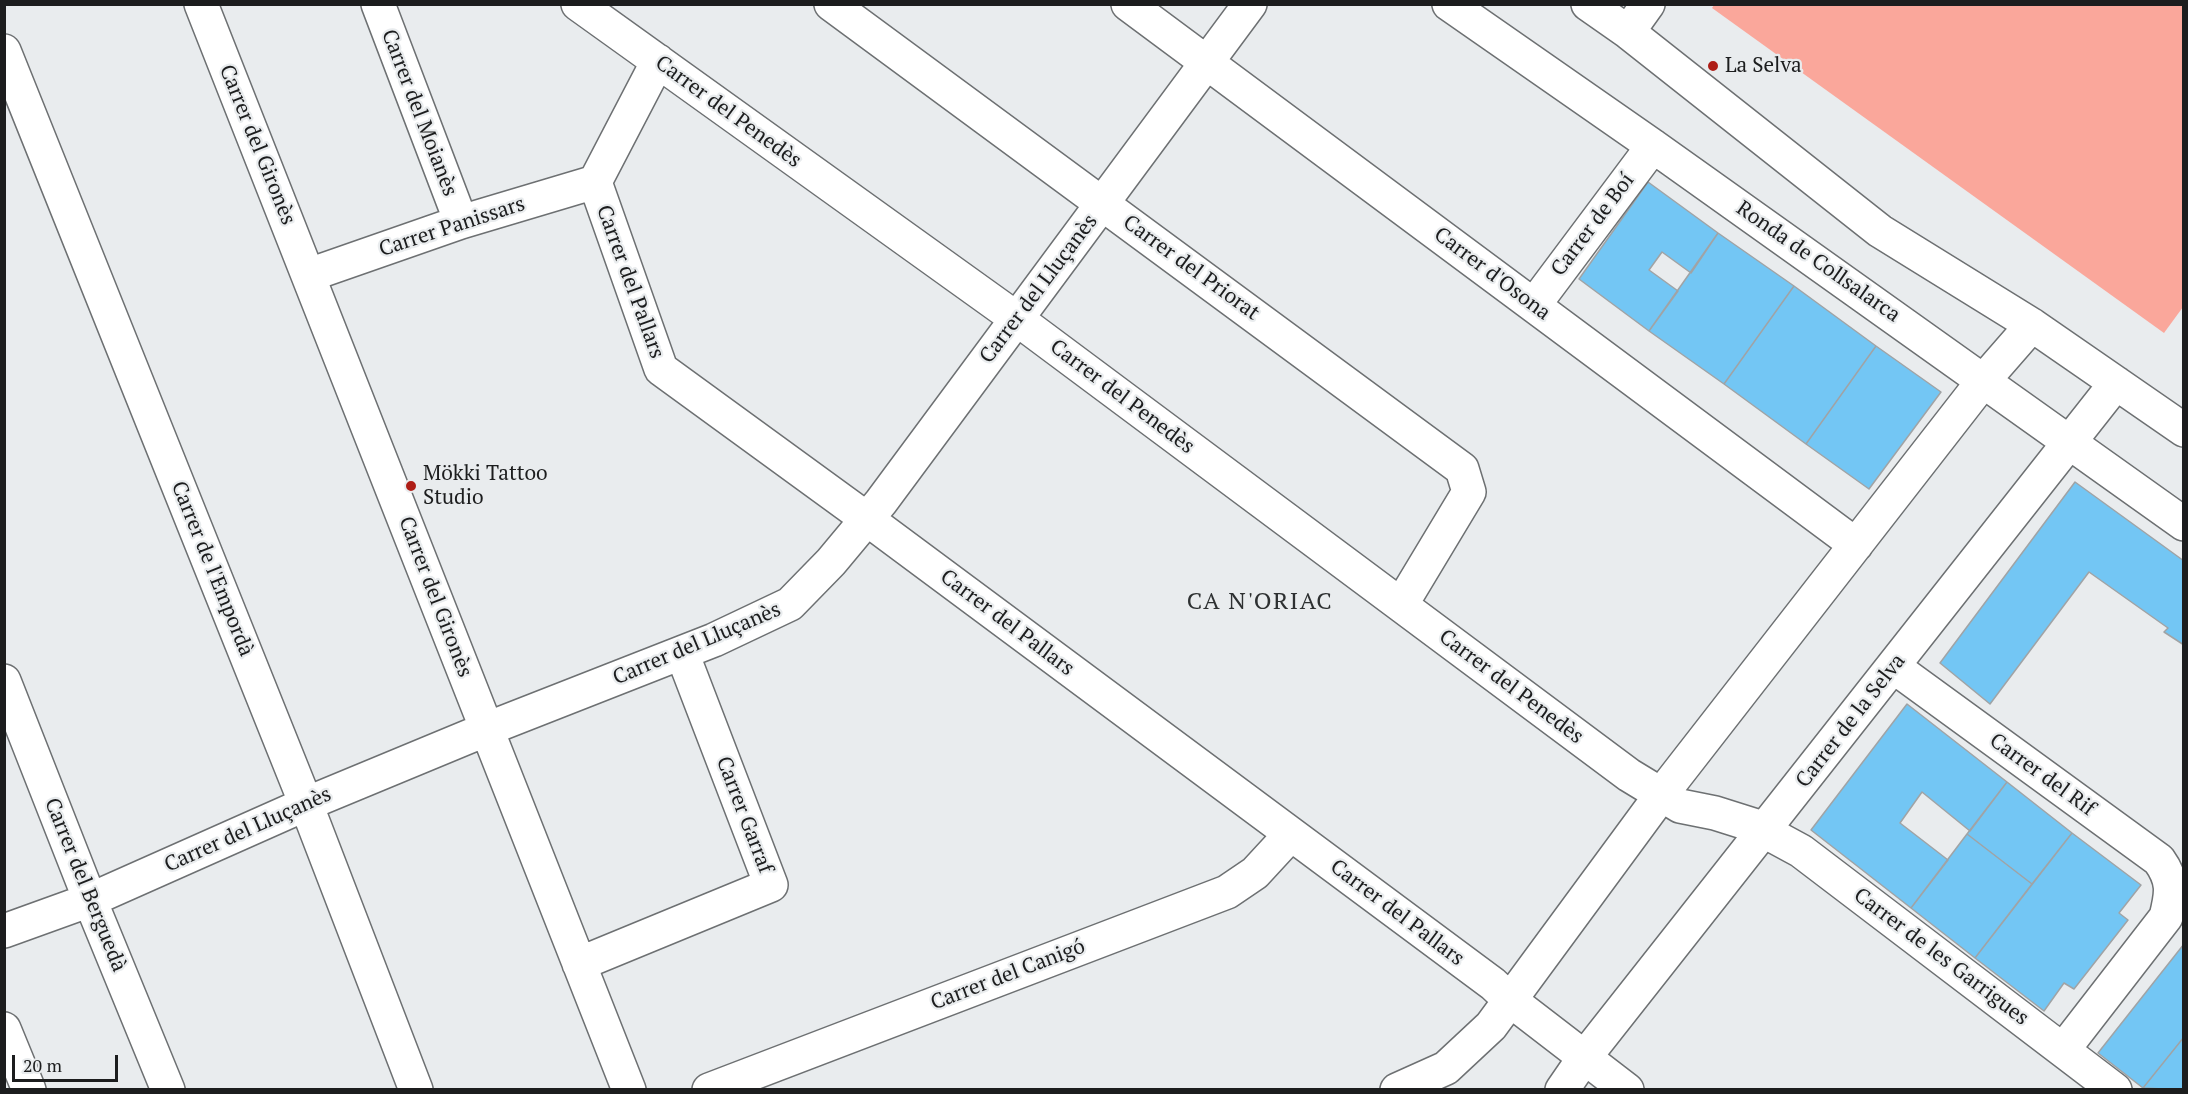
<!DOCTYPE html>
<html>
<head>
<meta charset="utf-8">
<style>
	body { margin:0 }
	#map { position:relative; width:2188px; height:1094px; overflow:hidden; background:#e9ecee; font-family:"PT Serif",serif }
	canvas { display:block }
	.frame { position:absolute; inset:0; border:6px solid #1c1d1e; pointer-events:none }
	.scale { position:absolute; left:12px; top:1055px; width:106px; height:27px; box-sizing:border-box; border:3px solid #1c1d1e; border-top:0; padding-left:8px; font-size:18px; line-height:21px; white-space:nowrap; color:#1c1d1e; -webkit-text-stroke:4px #e9ecee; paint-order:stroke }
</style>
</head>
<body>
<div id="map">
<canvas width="2188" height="1094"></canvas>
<div class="frame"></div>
<div class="scale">20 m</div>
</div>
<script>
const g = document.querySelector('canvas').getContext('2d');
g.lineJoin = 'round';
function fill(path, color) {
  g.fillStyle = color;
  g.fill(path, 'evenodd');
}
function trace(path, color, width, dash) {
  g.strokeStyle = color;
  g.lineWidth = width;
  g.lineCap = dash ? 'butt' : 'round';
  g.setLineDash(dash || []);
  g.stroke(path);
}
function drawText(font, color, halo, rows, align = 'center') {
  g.font = font + ' "PT Serif",serif';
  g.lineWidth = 4.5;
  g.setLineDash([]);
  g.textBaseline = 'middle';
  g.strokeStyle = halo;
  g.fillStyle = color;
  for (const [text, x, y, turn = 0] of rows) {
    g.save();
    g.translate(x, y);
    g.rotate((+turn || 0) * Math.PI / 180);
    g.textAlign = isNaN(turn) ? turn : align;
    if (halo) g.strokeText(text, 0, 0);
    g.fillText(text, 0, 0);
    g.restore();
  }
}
fill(new Path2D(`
	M1714,5h469v302l-19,26 -452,-325z`), '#faa79b');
const building = new Path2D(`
	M1648,182l70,51 -27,40 -29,-21 -13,18 29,21 -29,40 -70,-52z
	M1718,233l76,53 -70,98 -75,-53z
	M1794,286l82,60 -70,98 -82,-60z
	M1876,346l65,46 -72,97 -63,-45z
	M2075,482l109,79v84l-20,-13 4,-4 -79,-56 -99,132 -50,-41z
	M1907,704l100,78 -37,49 -48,-39 -22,31 48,37 -37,48 -100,-78z
	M2007,782l65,51 -40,51 -65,-50z
	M2072,833l69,52 -22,28 9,7 -54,69 -10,-6 -20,28 -69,-53z
	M1967,834l65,50 -57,74 -64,-50z
	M2184,944v93l-41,51 -45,-35z
	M2184,1037v53l-41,-2z`);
fill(building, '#73c6f4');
trace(building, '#a0a3a5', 1.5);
const minor = new Path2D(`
	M201,4l428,1086
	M378,4l83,218
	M578,4l439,315 612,456 51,31 35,7 38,12 48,26 314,239
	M831,4l631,465 7,23 -68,113
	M1128,4l728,541
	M1449,4l204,142 531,378
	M1588,4l40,28 252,199 152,94 152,105
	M1628,32l20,-28
	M4,51l302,753 110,286
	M595,182l66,187 206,150 626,465 17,16 117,90
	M595,182l63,-121
	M309,275l152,-53 134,-40
	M1534,305l119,-159
	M1894,667l265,193c15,21 13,33 7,57l-103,133
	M4,681l86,219 78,190
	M4,931l86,-31 216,-96 181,-75 227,-89 76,-36 41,-42 50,-60 369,-498
	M579,964l192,-79 -89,-232
	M4,1029l25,61
	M709,1090l518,-198 28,-19 36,-39
	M1397,1090l49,-22 45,-42 170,-231 323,-415 48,-55
	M1562,1090l22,-32 532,-675`);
trace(minor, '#6d7072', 36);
trace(minor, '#fff', 33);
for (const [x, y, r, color] of [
	[1713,66,6,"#ae1d16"],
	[411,486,6,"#ae1d16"]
]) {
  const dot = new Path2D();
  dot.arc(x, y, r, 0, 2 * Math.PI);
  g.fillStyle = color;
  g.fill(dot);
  trace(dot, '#e9ecee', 2);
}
drawText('21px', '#1c1d1e', '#e9ecee', [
	["La Selva",1725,66],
	["Mökki Tattoo",423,474],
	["Studio",423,498]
], 'left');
drawText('21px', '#1c1d1e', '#e9ecee', [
	["Carrer del Penedès",728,112,36],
	["Carrer del Moianès",419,113,69],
	["Carrer del Gironès",257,145,68],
	["Carrer de Boí",1593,225,-53],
	["Carrer Panissars",452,227,-18],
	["Ronda de Collsalarca",1818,262,35],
	["Carrer del Priorat",1191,268,36],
	["Carrer d'Osona",1492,274,37],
	["Carrer del Pallars",630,282,70],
	["Carrer del Lluçanès",1039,289,-53],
	["Carrer del Penedès",1122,397,37],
	["Carrer de l'Empordà",212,569,68],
	["Carrer del Gironès",435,597,69],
	["Carrer del Pallars",1007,623,37],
	["Carrer del Lluçanès",697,644,-23],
	["Carrer del Penedès",1511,687,37],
	["Carrer de la Selva",1851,721,-52],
	["Carrer del Rif",2042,775,36],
	["Carrer Garraf",744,815,69],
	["Carrer del Lluçanès",248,830,-24],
	["Carrer del Berguedà",85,885,68],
	["Carrer del Pallars",1397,913,37],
	["Carrer de les Garrigues",1941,957,37],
	["Carrer del Canigó",1008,975,-21]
]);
g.letterSpacing = '1.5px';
drawText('24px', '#2e3132', '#e9ecee', [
	["CA N'ORIAC",1260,602]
]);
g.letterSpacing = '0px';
</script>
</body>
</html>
